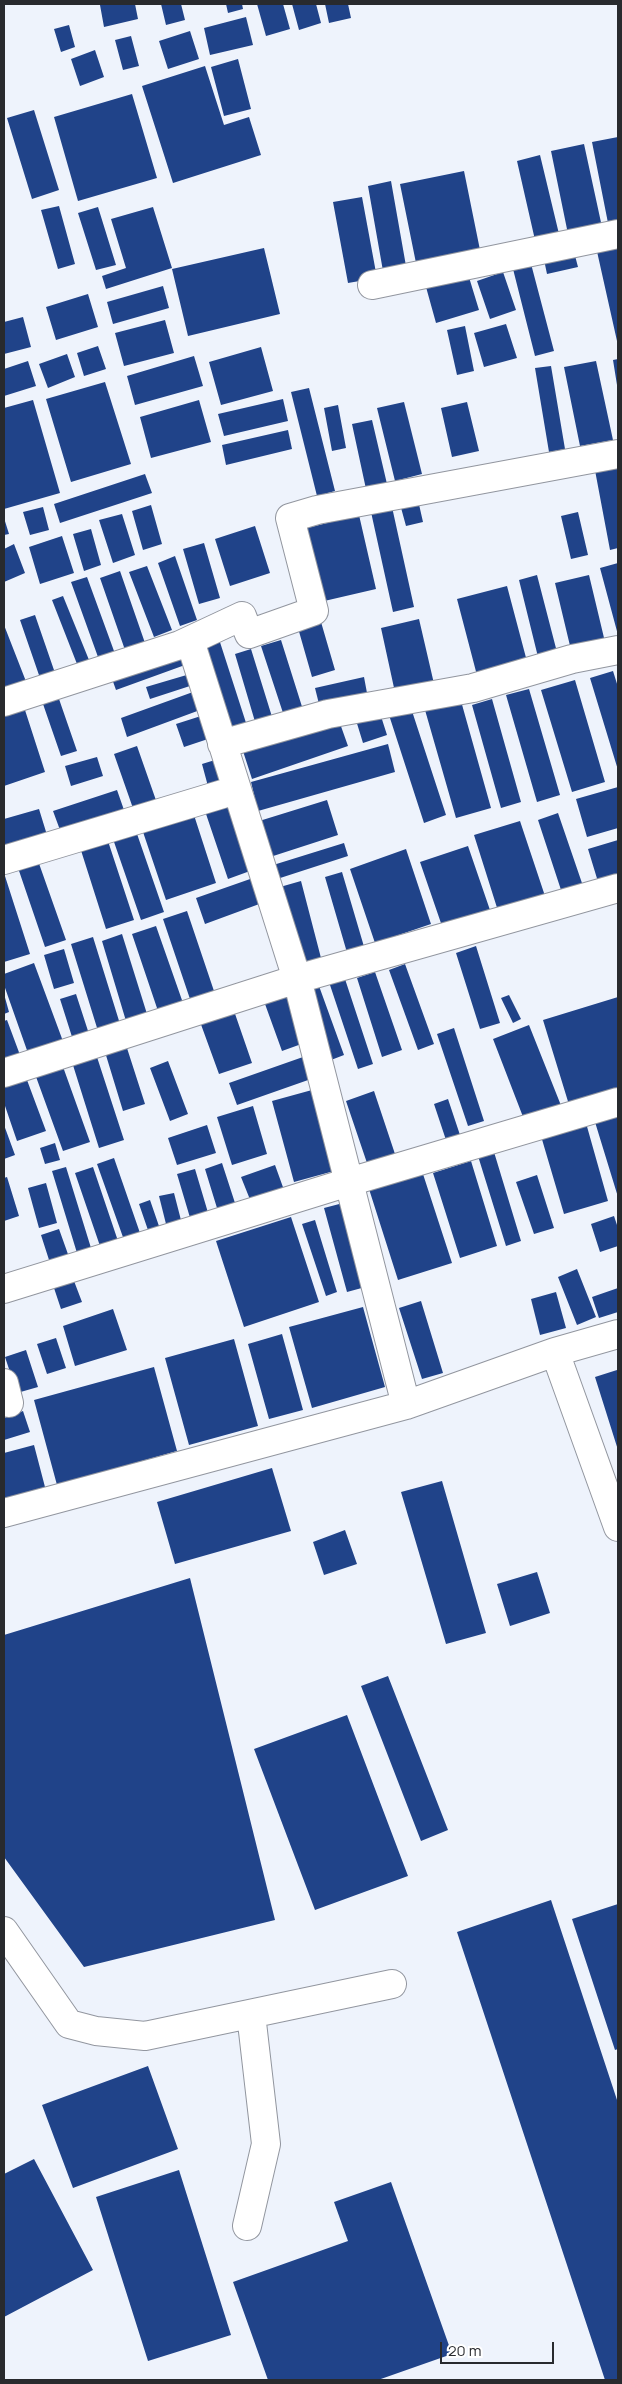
<!DOCTYPE html>
<html>
<head>
<meta charset="utf-8">
<style>
	body { margin:0 }
	#map { position:relative; width:622px; height:2384px; overflow:hidden; background:#eef3fc; font-family:Manrope,sans-serif }
	canvas { display:block }
	.frame { position:absolute; inset:0; border:5px solid #282a2e; pointer-events:none }
	.scale { position:absolute; left:440px; top:2342px; width:114px; height:22px; box-sizing:border-box; border:2px solid #282a2e; border-top:0; padding-left:6px; font-size:15px; line-height:18px; white-space:nowrap; color:#282a2e; -webkit-text-stroke:4px #fff; paint-order:stroke }
</style>
</head>
<body>
<div id="map">
<canvas width="622" height="2384"></canvas>
<div class="frame"></div>
<div class="scale">20 m</div>
</div>
<script>
const g = document.querySelector('canvas').getContext('2d');
g.lineJoin = 'round';
function fill(path, color) {
  g.fillStyle = color;
  g.fill(path, 'evenodd');
}
function trace(path, color, width, dash) {
  g.strokeStyle = color;
  g.lineWidth = width;
  g.lineCap = dash ? 'butt' : 'round';
  g.setLineDash(dash || []);
  g.stroke(path);
}
fill(new Path2D(`
	M107,4h28l3,15 -34,8 -4,-22z
	M161,4h20l4,16 -19,5z
	M226,4h16l1,5 -15,4z
	M257,4h26l7,25 -24,7z
	M292,4h24l5,19 -22,7z
	M325,4h23l3,14 -22,5z
	M246,17l7,28 -43,10 -6,-27z
	M69,25l6,22 -14,5 -7,-23z
	M190,31l9,28 -31,10 -9,-28z
	M131,36l8,30 -16,4 -8,-30z
	M95,50l9,27 -24,9 -9,-27z
	M238,59l13,50 -27,7 -13,-49z
	M205,66l19,59 25,-8 12,38 -88,28 -31,-97z
	M132,94l25,84 -79,23 -24,-84z
	M34,110l25,80 -27,9 -25,-81z
	M618,137v84l-10,2 -16,-81z
	M584,144l18,83 -34,7 -17,-83z
	M540,155l19,79 -24,6 -18,-79z
	M464,171l16,79 -64,13 -16,-79z
	M391,181l15,85 -23,5 -15,-85z
	M362,197l15,81 -29,5 -15,-81z
	M59,206l16,58 -17,5 -17,-59z
	M98,207l18,58 -20,5 -18,-57z
	M153,207l19,61 -66,21 -4,-13 24,-8 -15,-49z
	M618,242v99h-1l-21,-94z
	M264,248l16,66 -92,22 -16,-67z
	M573,248l5,19 -31,7 -4,-19z
	M530,260l24,91 -19,5 -23,-91z
	M503,272l13,38 -26,9 -13,-38z
	M468,274l11,36 -43,13 -10,-36z
	M163,286l6,22 -56,16 -6,-22z
	M88,294l10,33 -42,13 -10,-33z
	M23,317l8,30 -27,7v-32z
	M165,320l9,33 -50,13 -9,-33z
	M506,324l11,34 -33,9 -10,-34z
	M465,326l9,45 -17,4 -10,-45z
	M98,346l8,23 -22,7 -7,-23z
	M261,347l12,44 -52,14 -12,-43z
	M67,354l8,23 -27,11 -9,-24z
	M194,356l9,30 -68,19 -8,-29z
	M618,359v26h-1l-4,-25z
	M28,361l8,25 -32,10v-27z
	M596,361l17,79 -33,6 -16,-79z
	M551,366l14,83 -16,3 -14,-84z
	M105,382l26,82 -60,18 -25,-83z
	M309,388l26,103 -18,5 -26,-104z
	M283,399l5,22 -64,15 -6,-22z
	M33,400l27,93 -56,16v-101z
	M199,400l12,42 -60,16 -11,-41z
	M404,402l18,72 -27,7 -18,-73z
	M467,402l12,49 -27,6 -11,-49z
	M338,405l8,43 -14,3 -8,-43z
	M372,420l15,64 -21,5 -14,-65z
	M288,430l4,19 -66,16 -4,-20z
	M618,461v87l-8,2 -16,-85z
	M145,474l7,19 -92,30 -6,-19z
	M418,500l5,22 -17,4 -6,-22z
	M151,505l11,39 -19,6 -11,-39z
	M43,507l6,23 -19,5 -7,-23z
	M392,507l22,100 -21,5 -22,-100z
	M578,512l10,43 -17,4 -10,-43z
	M122,514l13,41 -22,8 -14,-43z
	M359,515l17,74 -56,13 -17,-73z
	M4,518l5,16 -5,1z
	M255,526l15,47 -40,13 -15,-47z
	M91,529l10,36 -17,6 -11,-37z
	M62,536l12,37 -34,11 -11,-37z
	M204,543l16,55 -21,6 -16,-55z
	M14,544l11,29 -21,9v-33z
	M175,556l22,64 -17,6 -22,-63z
	M618,563v72l-18,-67z
	M147,566l25,64 -18,7 -25,-65z
	M120,571l25,72 -20,7 -25,-72z
	M537,575l21,81 -19,5 -20,-81z
	M589,575l16,67 -34,8 -16,-67z
	M87,577l27,74 -16,6 -27,-75z
	M507,586l22,83 -50,14 -22,-84z
	M63,596l26,64 -12,4 -25,-64z
	M35,615l20,58 -15,5 -20,-58z
	M419,619l16,69 -39,9 -15,-69z
	M321,622l14,48 -23,7 -14,-49z
	M4,625l23,59 -23,10z
	M218,636l30,93 -21,6 -30,-93z
	M281,640l23,73 -19,6 -24,-73z
	M251,649l22,71 -17,5 -21,-71z
	M180,651l5,14 -69,25 -5,-14z
	M613,671l5,16v83l-28,-92z
	M190,674l3,11 -43,14 -4,-12z
	M364,677l3,16 -48,11 -4,-16z
	M575,680l30,102 -33,10 -31,-102z
	M529,689l31,106 -23,7 -31,-107z
	M193,692l7,18 -73,27 -6,-19z
	M59,699l18,52 -16,5 -18,-52z
	M492,699l29,103 -20,6 -29,-103z
	M461,701l30,107 -35,10 -31,-108z
	M24,707l21,65 -41,14v-72z
	M411,708l35,107 -22,8 -35,-108z
	M379,710l8,25 -24,8 -8,-26z
	M337,715l11,31 -96,33 -10,-31z
	M201,716l7,23 -24,8 -8,-23z
	M388,744l7,28 -137,39 -7,-29z
	M137,746l21,60 -23,8 -21,-60z
	M97,757l6,19 -32,10 -6,-20z
	M215,760l7,26 -13,4 -7,-26z
	M618,787v41l-31,9 -11,-38z
	M117,790l7,20 -64,20 -7,-19z
	M327,800l11,35 -71,23 -11,-36z
	M228,803l22,68 -22,8 -23,-68z
	M39,809l8,26 -43,13v-29z
	M193,812l23,71 -50,17 -24,-71z
	M558,813l25,73 -21,7 -24,-73z
	M520,821l26,78 -47,15 -25,-79z
	M136,831l28,81 -23,8 -28,-81z
	M105,832l29,88 -28,9 -28,-88z
	M618,840v40l-19,5 -11,-36z
	M344,843l4,13 -74,24 -4,-14z
	M468,846l23,67 -48,16 -23,-67z
	M406,849l25,75 -56,19 -25,-74z
	M36,855l30,85 -21,7 -29,-85z
	M342,872l23,78 -17,6 -23,-79z
	M4,873l26,81 -26,8z
	M253,878l9,25 -57,21 -9,-26z
	M301,881l20,77 -20,6 -21,-77z
	M187,911l28,83 -24,8 -28,-83z
	M156,926l27,77 -25,8 -26,-77z
	M122,934l25,80 -21,7 -24,-80z
	M93,937l27,87 -22,7 -27,-87z
	M476,946l24,77 -20,6 -24,-76z
	M64,949l10,34 -20,6 -10,-34z
	M34,963l30,81 -35,12 -25,-71v-11z
	M405,964l29,80 -16,6 -29,-80z
	M375,972l27,78 -20,7 -25,-79z
	M344,976l29,88 -15,5 -29,-87z
	M319,986l25,69 -13,5 -25,-69z
	M4,994l5,18 -5,2z
	M76,994l13,40 -16,6 -13,-41z
	M290,995l17,47 -25,9 -17,-47z
	M509,995l12,24 -8,4 -12,-25z
	M618,997v96l-48,15 -27,-88z
	M233,1008l19,55 -33,11 -20,-55z
	M7,1020l13,35 -16,6v-40z
	M529,1025l33,83 -37,14 -32,-83z
	M454,1028l30,93 -16,5 -31,-92z
	M126,1045l19,59 -22,7 -18,-59z
	M96,1054l28,86 -25,8 -27,-86z
	M303,1057l8,22 -74,26 -8,-22z
	M168,1061l20,53 -18,7 -20,-53z
	M62,1064l28,78 -27,9 -28,-77z
	M24,1072l22,59 -29,10 -13,-38v-23z
	M312,1090l22,81 -40,11 -22,-81z
	M374,1091l21,63 -28,9 -21,-62z
	M448,1099l13,39 -14,5 -13,-39z
	M253,1106l14,48 -35,11 -15,-48z
	M618,1115v82l-23,-75z
	M586,1123l22,78 -44,13 -23,-78z
	M4,1125l11,30 -11,4z
	M207,1125l9,28 -39,12 -9,-27z
	M55,1143l5,17 -15,4 -5,-16z
	M494,1152l27,89 -15,5 -28,-90z
	M114,1158l26,75 -16,7 -27,-76z
	M471,1161l26,85 -37,12 -27,-85z
	M222,1163l13,40 -18,5 -12,-39z
	M275,1165l9,25 -33,12 -10,-25z
	M66,1167l25,81 -14,5 -25,-82z
	M93,1167l25,74 -18,5 -25,-73z
	M195,1169l14,47 -18,5 -14,-47z
	M422,1171l30,92 -54,17 -29,-91z
	M537,1175l17,53 -20,6 -18,-52z
	M7,1177l12,39 -15,5v-43z
	M46,1183l11,40 -18,5 -11,-40z
	M174,1193l8,31 -15,4 -8,-32z
	M150,1200l10,29 -11,4 -10,-29z
	M347,1202l22,84 -22,6 -23,-84z
	M614,1216l4,12v18l-18,6 -9,-28z
	M291,1217l28,85 -75,25 -28,-86z
	M315,1220l22,72 -11,4 -24,-72z
	M59,1229l10,28 -19,6 -9,-28z
	M577,1269l19,48 -19,8 -19,-48z
	M74,1281l8,21 -21,7 -7,-21z
	M618,1288v24l-19,6 -7,-21z
	M556,1292l10,36 -26,7 -9,-36z
	M421,1301l22,72 -21,6 -23,-71z
	M363,1307l22,80 -73,21 -23,-81z
	M113,1309l14,41 -52,16 -12,-40z
	M282,1334l21,76 -34,9 -21,-75z
	M56,1338l10,30 -19,6 -10,-30z
	M234,1339l24,87 -69,19 -24,-87z
	M26,1350l12,37 -21,6 -12,-36z
	M154,1367l23,84 -120,34 -23,-85z
	M617,1370l1,2v78l-23,-73z
	M23,1411l7,21 -26,8v-22z
	M34,1445l11,42 -41,12v-46z
	M272,1468l19,63 -116,33 -18,-62z
	M442,1481l44,152 -40,11 -45,-152z
	M345,1530l12,34 -33,11 -11,-33z
	M537,1572l13,41 -40,13 -13,-42z
	M190,1578l85,342 -191,47 -80,-110v-222z
	M388,1676l60,154 -27,11 -60,-155z
	M347,1715l61,161 -93,34 -61,-161z
	M551,1900l67,203v277h-13l-148,-448z
	M618,1904v145l-3,1 -43,-131z
	M148,2066l30,83 -105,39 -31,-83z
	M34,2159l59,111 -89,47v-143z
	M179,2170l52,165 -83,26 -52,-164z
	M391,2182l61,172 -74,26h-110l-35,-98 115,-41 -14,-39z`), '#204389');
const minor = new Path2D(`
	M372,285l246,-51
	M180,645l62,-29 7,18 65,-23 -24,-93 27,-8 301,-56
	M4,702l176,-57 12,2 105,332 109,426
	M222,744l106,-30 145,-26 99,-29 46,-9
	M4,860l232,-70
	M4,1073l293,-94 321,-91
	M4,1289l345,-107 269,-80
	M555,1352l63,175
	M4,1383l5,20
	M4,1513l402,-108 149,-53 63,-18
	M4,1931l65,93 27,7 49,5 247,-52
	M247,2226l19,-82 -15,-130`);
trace(minor, '#92969f', 30);
trace(minor, '#fff', 28);
</script>
</body>
</html>
